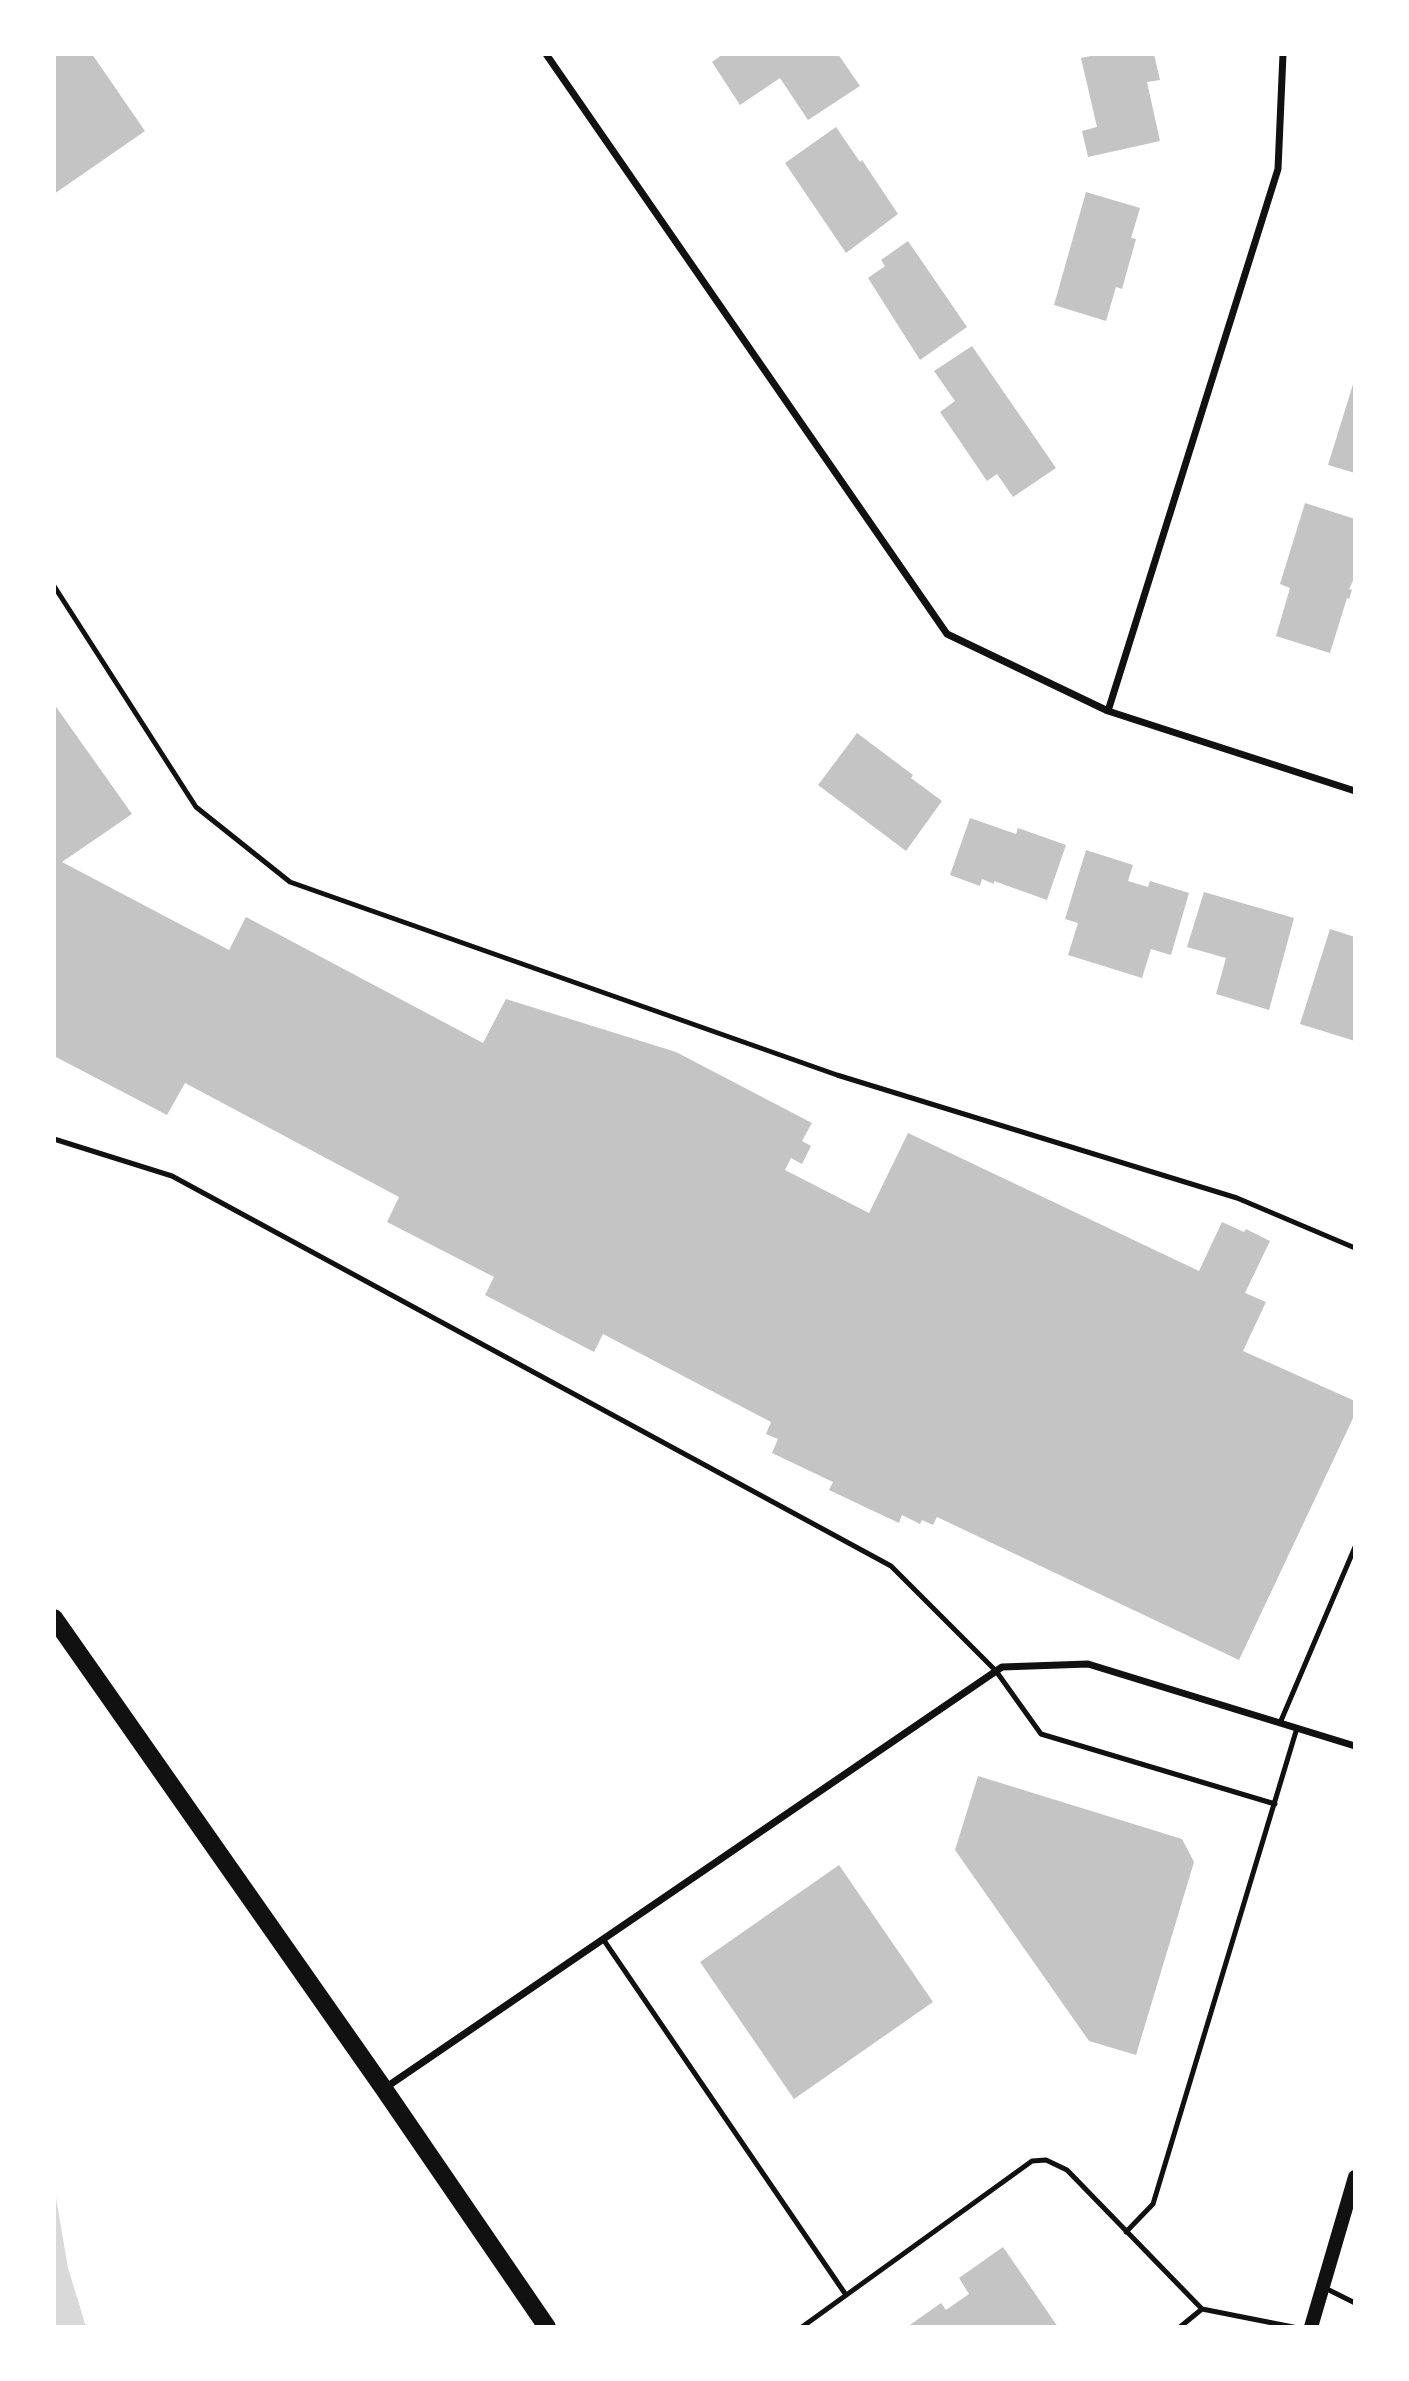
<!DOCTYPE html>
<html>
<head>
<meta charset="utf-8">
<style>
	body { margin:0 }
	#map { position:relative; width:1409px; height:2381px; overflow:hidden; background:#fff; font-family:Rubik,sans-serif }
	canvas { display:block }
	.frame { position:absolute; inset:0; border:56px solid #fff; pointer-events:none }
</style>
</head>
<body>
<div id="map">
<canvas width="1409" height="2381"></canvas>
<div class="frame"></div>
</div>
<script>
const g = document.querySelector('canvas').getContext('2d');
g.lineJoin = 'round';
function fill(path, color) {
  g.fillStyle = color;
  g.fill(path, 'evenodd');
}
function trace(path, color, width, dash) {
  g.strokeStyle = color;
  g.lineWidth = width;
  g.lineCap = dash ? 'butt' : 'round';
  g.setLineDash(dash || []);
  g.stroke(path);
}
fill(new Path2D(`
	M54,2186l14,82 18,59h-32z`), '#d9d9d9');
fill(new Path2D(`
	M54,54h38l53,77 -91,63z
	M723,54h115l22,32 -52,34 -28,-42 -40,27 -28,-43z
	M1100,54h54l6,26 -13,2 13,59 -72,16 -6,-26 15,-4 -16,-69z
	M836,127l24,35 2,-2 36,54 -52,39 -61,-90z
	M1086,192l54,16 -9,30 5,1 -14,50 -6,-2 -10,34 -52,-16z
	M908,241l59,86 -47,33 -52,-82 17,-12 -4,-6z
	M972,346l84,122 -43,29 -16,-23 -10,7 -47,-69 15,-11 -21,-30z
	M1354,381h1v92l-27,-8z
	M1305,503l50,16v58l-6,12 3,1 -3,9 -2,-1 -17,55 -54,-17 14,-48 -10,-4z
	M54,704l78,110 -70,48 167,88 17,-33 237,126 23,-44 170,53 136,71 -10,18 9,5 -9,18 -11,-6 -6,12 84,43 39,-80 291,138 23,-49 22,10 2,-3 24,12 -25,52 21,9 -23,49 112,50v13l-116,246 -302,-143 -4,8 -11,-5 -2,4 -18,-9 -3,8 -70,-33 4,-8 -61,-29 6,-14 -12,-5 5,-12 -168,-88 -9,18 -109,-57 9,-18 -107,-55 12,-25 -214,-114 -18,32 -113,-59z
	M857,733l56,42 -2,3 31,23 -36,50 -88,-66z
	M970,818l46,16 2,-6 48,17 -19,55 -53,-19v3l-12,-5 -2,7 -30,-11z
	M1086,850l47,15 -5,16 20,6 2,-6 39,12 -18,62 -20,-6 -9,29 -74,-23 10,-32 -13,-4z
	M1204,892l90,26 -25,92 -53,-16 10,-36 -39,-11z
	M1330,929l25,8v104l-55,-17z
	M978,1776l204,63 12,23 -58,193 -47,-14 -134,-191z
	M839,1865l94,137 -139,97 -94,-137z
	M1003,2247l55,80h-151l34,-24 5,7 23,-16 -10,-16z`), '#c4c4c4');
trace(new Path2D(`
	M54,586l142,221 94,75 547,193 400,123 118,50
	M54,1139l118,37 719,390 105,105 45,63 234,70
	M1280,1723l75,-176
	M603,1939l243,356
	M1126,2232l27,-28 144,-476
	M1323,2287l32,16
	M802,2327l230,-166 14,-1 21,10 135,139 91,18
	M1180,2327l22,-18`), '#111', 5);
trace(new Path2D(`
	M546,54l401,580 161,77 247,80
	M1108,711l170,-542 5,-115
	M385,2088l617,-421 86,-3 267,82`), '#111', 7);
trace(new Path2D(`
	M1311,2327l44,-150`), '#111', 14);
trace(new Path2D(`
	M54,1618l330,471 163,238`), '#111', 18);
</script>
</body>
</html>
